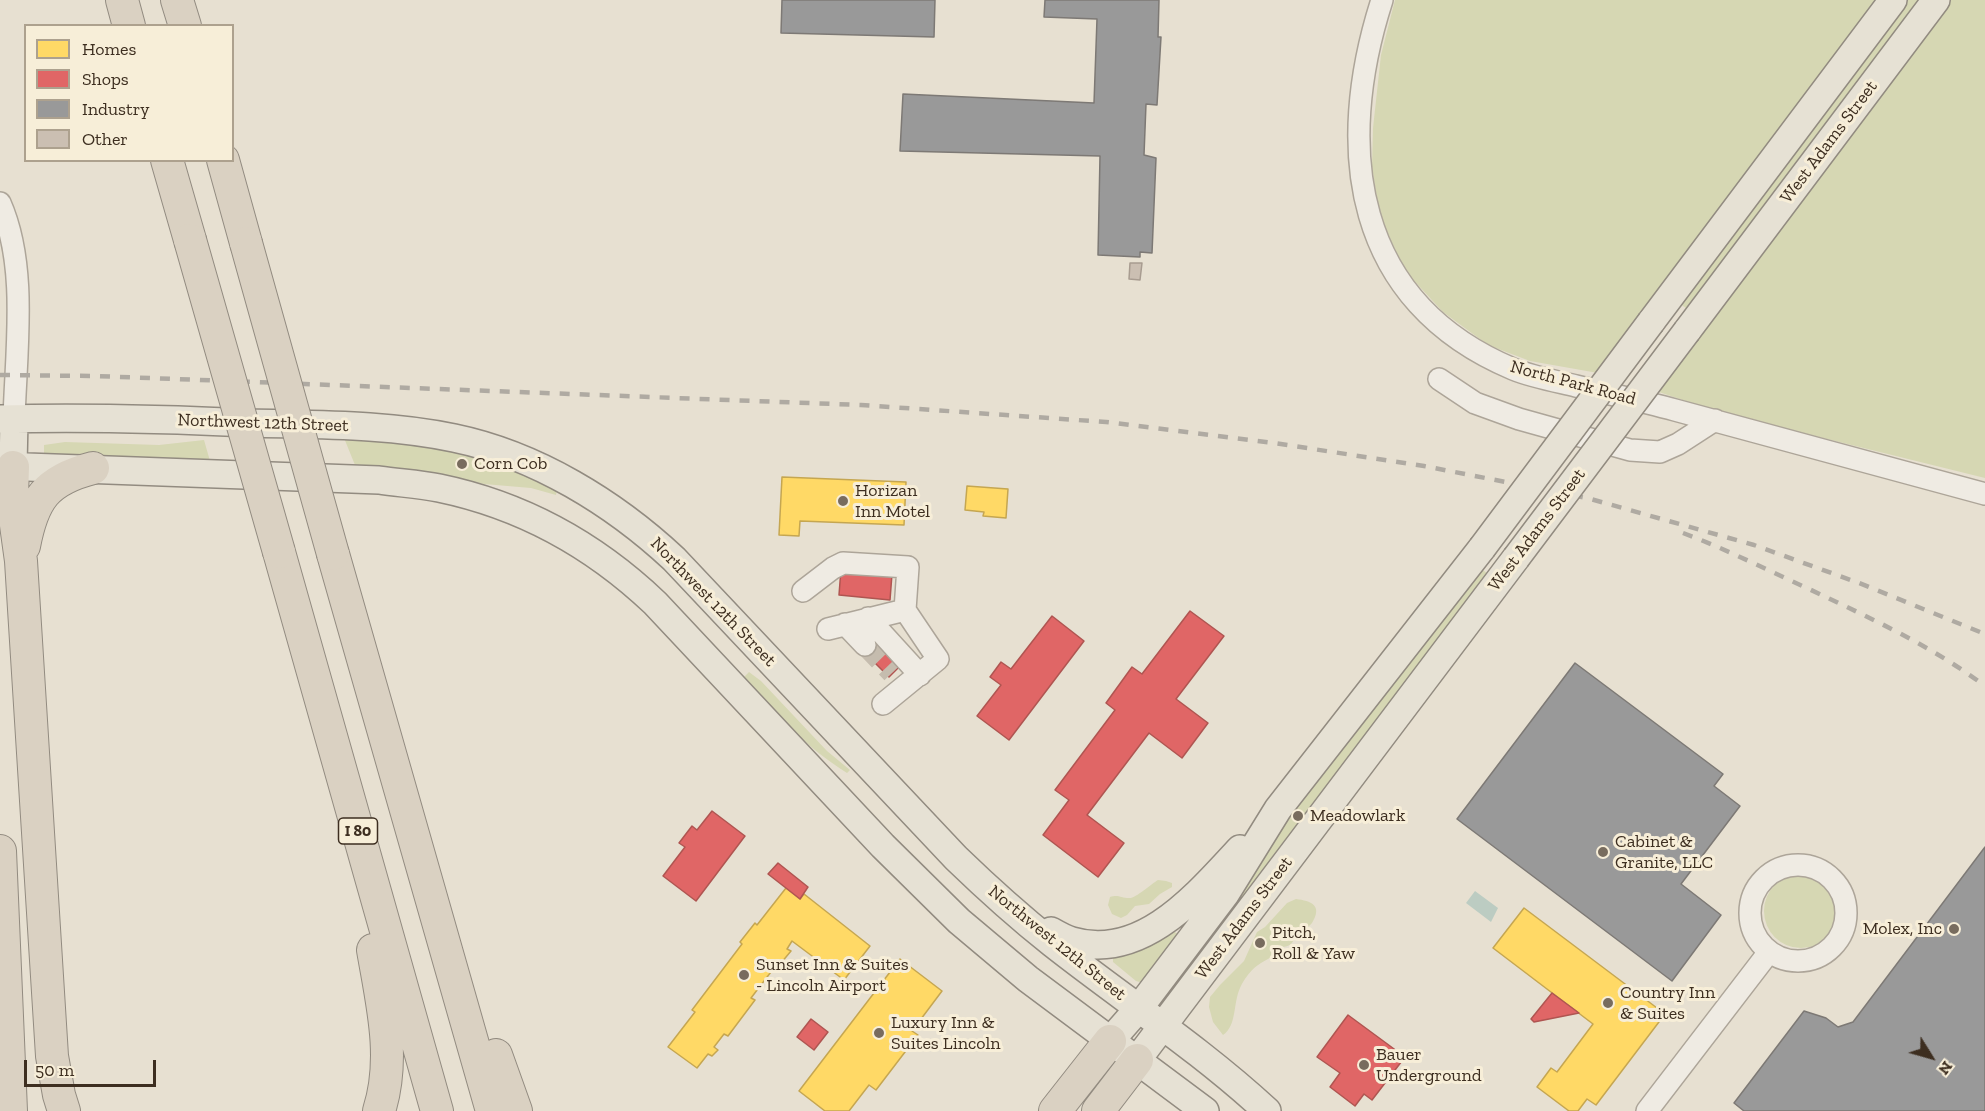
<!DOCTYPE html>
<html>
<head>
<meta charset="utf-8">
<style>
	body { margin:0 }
	#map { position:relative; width:1985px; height:1111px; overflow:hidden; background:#e7e0d1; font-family:"Zilla Slab",serif }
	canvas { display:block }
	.legend { position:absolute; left:24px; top:24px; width:210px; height:138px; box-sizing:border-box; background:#f7eed8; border:2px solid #ada18e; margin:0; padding:8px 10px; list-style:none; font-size:18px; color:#3d2e20 }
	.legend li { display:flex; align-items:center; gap:12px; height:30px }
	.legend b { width:30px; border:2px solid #ada18e }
	.north { position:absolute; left:1901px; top:1027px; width:60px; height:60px; -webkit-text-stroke:4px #f7eed8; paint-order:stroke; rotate:127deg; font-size:16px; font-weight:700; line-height:24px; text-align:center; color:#3d2e20 }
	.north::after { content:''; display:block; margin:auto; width:21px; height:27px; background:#3d2e20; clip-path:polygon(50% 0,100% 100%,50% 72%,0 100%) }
	.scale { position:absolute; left:24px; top:1060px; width:132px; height:27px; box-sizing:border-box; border:3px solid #3d2e20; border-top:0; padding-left:8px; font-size:18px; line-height:21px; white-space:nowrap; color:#3d2e20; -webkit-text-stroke:4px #f7eed8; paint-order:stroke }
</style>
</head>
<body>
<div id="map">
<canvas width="1985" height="1111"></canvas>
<ul class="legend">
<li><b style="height:16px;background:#ffd966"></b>Homes</li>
<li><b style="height:16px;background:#e06666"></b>Shops</li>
<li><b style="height:16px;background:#999"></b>Industry</li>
<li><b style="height:16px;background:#cbbfb2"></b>Other</li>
</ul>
<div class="north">N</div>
<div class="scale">50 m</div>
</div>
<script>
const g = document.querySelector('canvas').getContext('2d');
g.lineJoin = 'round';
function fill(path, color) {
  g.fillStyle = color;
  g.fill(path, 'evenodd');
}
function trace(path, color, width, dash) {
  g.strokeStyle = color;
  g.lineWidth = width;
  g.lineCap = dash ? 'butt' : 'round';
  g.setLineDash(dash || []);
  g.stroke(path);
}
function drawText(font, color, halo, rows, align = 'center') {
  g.font = font + ' "Zilla Slab",serif';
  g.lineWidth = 6;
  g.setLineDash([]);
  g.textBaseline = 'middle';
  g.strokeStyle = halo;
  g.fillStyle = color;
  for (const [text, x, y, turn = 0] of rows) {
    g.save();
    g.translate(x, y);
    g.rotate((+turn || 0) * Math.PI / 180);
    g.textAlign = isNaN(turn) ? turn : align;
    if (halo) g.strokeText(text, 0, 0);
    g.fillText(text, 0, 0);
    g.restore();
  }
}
fill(new Path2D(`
	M1395,0h486l-283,373 -68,-12 -42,-16 -45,-33 -38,-41 -25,-54 -8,-50 1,-39 8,-73z
	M1907,0h17l-234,311 -11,-8z
	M1950,0h35v478l-267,-66 -59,-20 130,-177z
	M344,438c27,2 55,3 82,8 46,8 90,23 131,43l-1,6 -25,-7 -47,-4 -61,-13 -68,-6z
	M204,440l6,21 -166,-7v-9l21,-3 94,3z
	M1480,568l11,8 -318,415 -3,-3 99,-146z
	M749,672l12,9 66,70 23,19 -3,3c-41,-26 -67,-55 -99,-90l-4,-6z
	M1764 911a37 37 0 1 1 74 0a37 37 0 1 1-74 0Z
	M1158,880l8,1 6,2v4l-12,7 -11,10 -14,2 -8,9 -6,3 -9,-4 -4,-9 2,-8c8,-3 11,1 19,1 6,1 22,-14 29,-18z
	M1296,899c15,2 27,6 16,24 -4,5 -11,8 -15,13 -5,6 -5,10 -14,11 -5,8 -14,11 -22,16 -9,5 -17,16 -21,25 -7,15 -3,38 -17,47l-10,-13 -4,-15 1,-10 10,-12 24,-24 13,-29 8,-5 22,-24z
	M1173,931l5,3 -35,49 -7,-2 -23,-19v-5l21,-5z`), '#d6d7b3');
fill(new Path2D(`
	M1475,891l23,17 -7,14 -25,-19z`), '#bcccc2');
const homes = new Path2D(`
	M782,477l124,5 -2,43 -104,-4 -1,15 -20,-1z
	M967,486l41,3 -2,29 -23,-2 1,-4 -19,-2z
	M786,888l14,11 4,-5 66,52 -26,34 -52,-39 -5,8 4,2 -15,18 -2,-1 -23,30 4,2 -27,36 -4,-2 -10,13 4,3 -6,6 -4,-2 -11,14 -29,-21 27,-35 -3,-2 50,-66 -2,-2 15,-19 2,2z
	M1524,908l141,106 -69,91 -9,-6 -9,12h-9l-32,-24 14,-19 6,4 36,-48 -100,-76z
	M900,959l42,32 -30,40 6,4 -42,55 -7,-5 -20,26h-24l-26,-20z`);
fill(homes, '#ffd966');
trace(homes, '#c5a651', 1.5);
const shops = new Path2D(`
	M841,569l51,5 -2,26 -51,-5z
	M1190,611l34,25 -48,63 32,24 -26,35 -33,-25 -62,82 37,28 -26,34 -55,-42 26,-35 -14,-10 60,-80 -9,-7 26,-36 10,7z
	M1052,616l32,25 -75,99 -32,-24 24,-31 -11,-8 11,-15 10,7z
	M875,635l28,28 -14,14 -28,-28z
	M712,811l33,25 -49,65 -33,-25 22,-29 -6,-4 13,-17 5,4z
	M778,863l30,24 -8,12 -32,-25z
	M1552,993l27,20 -45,9 -3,-3z
	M1348,1015l57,42 -33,43 -8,-6 -9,12 -25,-19 10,-14 -23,-16z
	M811,1019l17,13 -14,18 -17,-13z`);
fill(shops, '#e06666');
trace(shops, '#af5551', 1.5);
const industry = new Path2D(`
	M782,0h153l-1,37 -153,-4z
	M1045,0h114l-1,37h3l-4,68 -11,-1 -2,51 12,3 -4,95 -12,-1v5l-42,-2 2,-99 -200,-5 3,-57 191,9 3,-84 -53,-2z
	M1575,663l148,111 -9,12 26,20 -59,78 40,31 -49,66 -215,-162z
	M1985,847v264h-241l-10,-8 70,-92 22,7 12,9 15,-5z`);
fill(industry, '#999');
trace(industry, '#7d7975', 1.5);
const building = new Path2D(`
	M1130,263h12l-2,17 -11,-1z`);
fill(building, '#cbbfb2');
trace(building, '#a89c90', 1.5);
trace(new Path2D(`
	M865,645l27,28`), '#c5bcae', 21, [21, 10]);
const minor = new Path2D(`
	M1382,0c-48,149 -29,302 131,369 20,8 42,12 63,17 33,8 66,15 99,24 104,28 207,56 310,84
	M0,203c28,63 16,147 14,216
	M1439,379l36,24 44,16 111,31 30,2 18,-8 37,-24
	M803,591l30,-23 10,-5 65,4 -3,43
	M868,618l52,57
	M845,624l20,21
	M828,629l77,-19 33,49 -55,45
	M1750 913a48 48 0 1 1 96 0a48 48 0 1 1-96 0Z
	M1647,1111l122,-159`);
const major = new Path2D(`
	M1651,322l242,-322
	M1687,331l249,-331
	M0,419c83,-2 167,0 250,4 68,2 137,1 204,15 82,17 160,65 220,121l282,299c31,30 62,58 96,85 71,56 148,106 215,168
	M0,466l379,14c20,3 40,4 60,8 82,17 155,57 216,115l228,243 76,75 69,58 177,132
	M13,467l1,-48
	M1051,931c7,4 14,8 21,10 70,21 126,-47 168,-92
	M1110,1041l29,-33 87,-115 52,-84 204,-261
	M1137,1060l379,-502`);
const highway = new Path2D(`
	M122,0l7,26
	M177,0l8,26
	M167,160l23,80
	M223,160l23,83
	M13,467l-1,29 9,65 31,495 7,39 5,16
	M24,546c9,-47 22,-66 69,-78
	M279,552l158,559
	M333,554l159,557
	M0,851l11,260
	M373,950c9,53 23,108 6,161
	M496,1055l20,56
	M1055,1111l55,-70
	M1098,1111l39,-51`);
trace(minor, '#ada599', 24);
trace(major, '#928b80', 30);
trace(highway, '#928b80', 34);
trace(minor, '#efebe3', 21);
trace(major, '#e6e1d4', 27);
trace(highway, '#dad1c2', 32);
trace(new Path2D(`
	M0,375l95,1 766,29 245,17 168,21 150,23 163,32 167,47 105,38 126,51
	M1683,533c43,16 84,37 126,56 61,29 121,56 176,97`), '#afaaa2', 4.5, [10, 10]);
const majorBridge = new Path2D(`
	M1482,548l169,-226
	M1516,558l171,-227`);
const highwayBridge = new Path2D(`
	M190,240l89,312
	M246,243l87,311`);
trace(majorBridge, '#928b80', 30, []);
trace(highwayBridge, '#928b80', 34, []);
trace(majorBridge, '#e6e1d4', 27);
trace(highwayBridge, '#dad1c2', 32);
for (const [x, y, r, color] of [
	[462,464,6,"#786c5e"],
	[843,501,6,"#786c5e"],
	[1298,816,6,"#786c5e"],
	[1603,852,6,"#786c5e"],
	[1954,929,6,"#786c5e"],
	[1260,943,6,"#786c5e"],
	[744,975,6,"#786c5e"],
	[1608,1003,6,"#786c5e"],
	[879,1033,6,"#786c5e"],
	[1364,1065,6,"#786c5e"]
]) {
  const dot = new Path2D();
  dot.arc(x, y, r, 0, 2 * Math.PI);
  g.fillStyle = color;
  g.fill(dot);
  trace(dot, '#f7eed8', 2);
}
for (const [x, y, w] of [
	[358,831,39]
]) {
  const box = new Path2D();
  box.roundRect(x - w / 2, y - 13, w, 26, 4.5);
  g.fillStyle = '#f7eed8';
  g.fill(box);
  trace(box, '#3d2e20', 1.5);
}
drawText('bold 16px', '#3d2e20', null, [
	["I 80",358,831]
]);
drawText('18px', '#3d2e20', '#f7eed8', [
	["West Adams Street",1829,142,-53],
	["North Park Road",1573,383,15],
	["Northwest 12th Street",263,423,2],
	["West Adams Street",1537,530,-53],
	["Northwest 12th Street",713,602,46],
	["West Adams Street",1244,918,-53],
	["Northwest 12th Street",1057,943,39]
]);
drawText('18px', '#3d2e20', '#f7eed8', [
	["Corn Cob",474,464],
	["Horizan",855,491],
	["Inn Motel",855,512],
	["Meadowlark",1310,816],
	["Cabinet &",1615,842],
	["Granite, LLC",1615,863],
	["Molex, Inc",1942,929,"right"],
	["Pitch,",1272,933],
	["Roll & Yaw",1272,954],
	["Sunset Inn & Suites",756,965],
	["- Lincoln Airport",756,986],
	["Country Inn",1620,993],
	["& Suites",1620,1014],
	["Luxury Inn &",891,1023],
	["Suites Lincoln",891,1044],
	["Bauer",1376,1055],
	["Underground",1376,1076]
], 'left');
</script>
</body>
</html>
